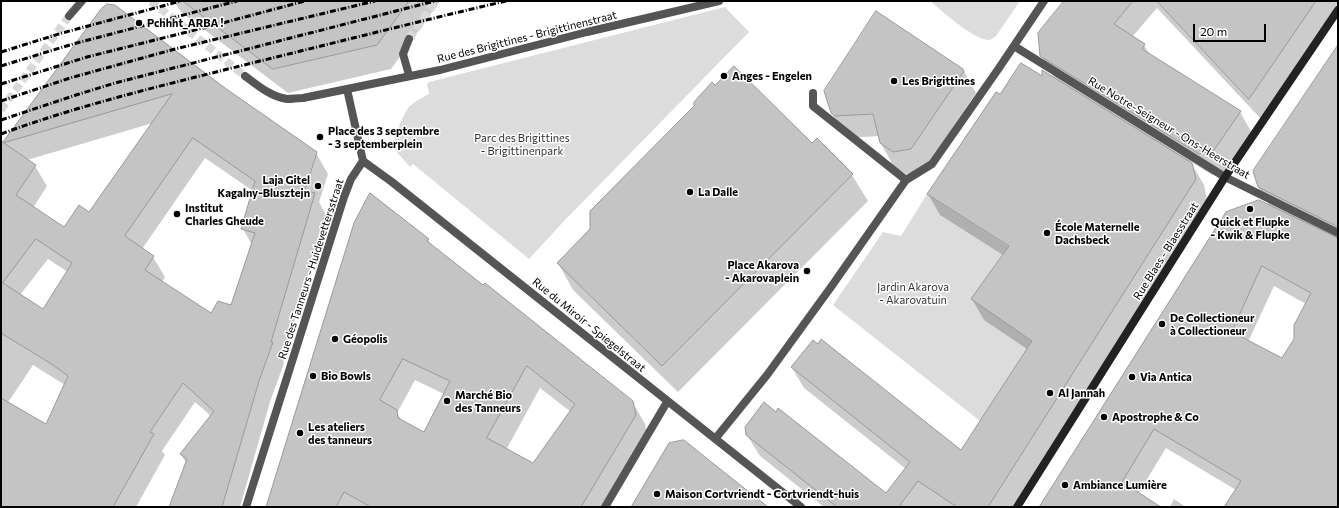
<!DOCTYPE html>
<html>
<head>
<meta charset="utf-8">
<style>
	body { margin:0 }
	#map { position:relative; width:1339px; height:508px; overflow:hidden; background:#fff; font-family:Commissioner,sans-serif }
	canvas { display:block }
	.frame { position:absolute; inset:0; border:2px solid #000; pointer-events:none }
	.scale { position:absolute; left:1193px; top:24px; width:73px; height:18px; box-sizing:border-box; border:2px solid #000; border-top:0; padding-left:5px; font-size:12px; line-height:14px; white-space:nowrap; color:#000; -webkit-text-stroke:3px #fff; paint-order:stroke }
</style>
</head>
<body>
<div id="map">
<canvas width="1339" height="508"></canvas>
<div class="frame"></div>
<div class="scale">20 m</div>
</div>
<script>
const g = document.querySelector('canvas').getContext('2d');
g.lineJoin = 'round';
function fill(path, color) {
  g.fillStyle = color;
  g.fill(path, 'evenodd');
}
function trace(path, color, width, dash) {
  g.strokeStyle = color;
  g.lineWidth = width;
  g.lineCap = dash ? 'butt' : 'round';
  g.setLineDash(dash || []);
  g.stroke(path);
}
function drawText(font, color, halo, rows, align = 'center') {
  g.font = font + ' Commissioner,sans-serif';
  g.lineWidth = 3;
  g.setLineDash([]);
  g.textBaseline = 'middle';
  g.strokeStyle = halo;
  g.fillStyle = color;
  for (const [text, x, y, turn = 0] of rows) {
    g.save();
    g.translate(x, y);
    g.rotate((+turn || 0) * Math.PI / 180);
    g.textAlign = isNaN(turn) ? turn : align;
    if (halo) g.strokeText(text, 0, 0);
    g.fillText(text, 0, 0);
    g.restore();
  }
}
fill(new Path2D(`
	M930,1h90l-24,35c-3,2 -5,4 -8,4 -15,-1 -46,-29 -58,-39z
	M725,7l24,25 -184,188 -36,39 -116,-95 -3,3 -15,-17c-4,-9 8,-34 13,-42 4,-5 15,-11 21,-14l-2,-10 2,-2z
	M927,194l82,53 -36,51 59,43 -52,80 -147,-116 50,-73 18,4z`), '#dcdcdc');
fill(new Path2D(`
	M174,1h266l-49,68 -103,24 -107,-81z
	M1065,1h273v6l-77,112 -104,-111 -25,29 12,8 6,10 90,57 12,21 -26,38 -14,4 -22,-14 14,24 3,15 -195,307h-188l-64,-51 -13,-21 139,60 20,-26 -102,-81 -12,-20 169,84 66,-103 -43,-29 -12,-21 31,-44 -63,-40 -12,-21 72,-98 43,-18 12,1 -14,-24z
	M105,7l211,146 12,21 -9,28 7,13 -43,145 1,3 -14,39 -30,105h-70l16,-44 -5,-9 30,-38 -16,-14 -33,49 3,4 -29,52h-135v-85l46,3 18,-40 -32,-20 -30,45 -2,-1v-262zM153,123l-63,90 -26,16 -31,-21 14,-22 -12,-20 -8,-6zM205,158l48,33 -10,38 9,16 -20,61 -20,8 -50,-32 3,-5 -12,-20 -11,-8zM48,259l20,13 -25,38 -23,-15z
	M1338,47v460h-112l10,-17 -70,-42 -28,46 21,13h-119l230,-300 -12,-20zM1274,286l32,18 -11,35 -13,20 -34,-17z
	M963,69l13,24 -53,78 -17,3 -13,-9 -13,-23 -1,-6 -31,2 -3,-3 -13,-22z
	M715,87l97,57 40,31 16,26 -190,191 -105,-102 -15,-27 33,-34z
	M355,224l73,16 3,5 201,156 13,23 3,14 -42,69h-339zM415,380l29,14 -19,39 -23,-12 -5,-8zM540,388l31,24 -37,52 -28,-14z
	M1174,499l12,8h-16z`), '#0003');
const building = new Path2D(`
	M183,1h226l-32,44 -104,24z
	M1064,1h69l-19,23 31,20 -3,5 99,62 -27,39 -15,4 -159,-98 -2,-23z
	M1157,1h159l-67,98z
	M107,4l8,1 110,83 92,64 -12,38 10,3 -44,149h2l-14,39 -37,126h-53l18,-48 -7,-5 34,-43 -31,-28 -33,49 4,2 -41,73h-112v-109l45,26 22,-48 -15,-11 -52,-32v-193l2,2 98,-133zM172,94l-83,118 -10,-7 -15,22 -48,-32 20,-30 -32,-22zM193,138l62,43 -14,48 14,4 -24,72 -13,-4 -7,12 -66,-43 9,-14 -29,-20zM36,239l36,24 -29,46 -40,-26z
	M876,11l87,58 1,2 -53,78 -18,3 -13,-9 -7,-29 -38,2 -4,-3 -7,-22z
	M1338,45v182l-80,-40 -5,-16z
	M1021,63l21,13v-6l150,93 4,16 -208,328h-31l-39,-26 -18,24 3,2h-66l-91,-72 -1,-8 19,-25 12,10 2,-4 108,85 24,-31 -119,-95 22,-27 5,4 3,-5 140,111 71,-109 -61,-42 38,-53 -82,-52 69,-102 4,2z
	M734,66l78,77 5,-5 36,36 -191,192 -105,-103 33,-34v-18l104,-105v-4l18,-20 3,3z
	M370,193l59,46 -2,2 56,44 2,-2 148,118 3,14 -55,92h-210l-27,-15 -8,15h-70l88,-284zM403,359l47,22 -26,51 -26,-14 -1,-8 -17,-10zM527,366l48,38 -42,59 -46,-25z
	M1259,200l79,38v269h-114l17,-26 -87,-52 -32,53 39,25h-122l187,-295zM1262,266l49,27 -17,32v14l-12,19 -50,-26z
	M684,440l21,17 63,50h-137l38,-64z`);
fill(building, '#c4c4c4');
trace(building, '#999', 1);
trace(new Path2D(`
	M151,1l94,75
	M409,39l27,-38
	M1,110l68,-94`), '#d9d9d9', 8, [8, 4]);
trace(new Path2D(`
	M69,16l13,-15
	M409,39l-6,15 6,21
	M1014,46l211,131 113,56
	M245,76c12,9 26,21 42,23 5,0 11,-1 16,-1l137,-28 147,-38 132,-31
	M813,93v13l93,74
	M363,161l29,21 409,325
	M715,439l52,-64 64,-88 75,-107 26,-16 67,-96 45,-67
	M246,507l98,-310 7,-18 12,-18 -16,-72
	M605,507l62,-105`), '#555', 8);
trace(new Path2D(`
	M1017,507l208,-330 113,-167`), '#222', 8);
trace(new Path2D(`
	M1,52l61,-19 119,-32
	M1,66l72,-22 164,-43
	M1,84l86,-27 128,-32 90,-24
	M1,101l69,-23 105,-29 200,-48
	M1,120l75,-25 39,-12 320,-82
	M1,134c84,-31 172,-51 259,-73 82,-20 164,-41 246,-60`), '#000', 3, [6, 2, 1, 2]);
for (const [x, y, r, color] of [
	[139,23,4,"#000"],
	[724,76,4,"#000"],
	[894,81,4,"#000"],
	[320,137,4,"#000"],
	[318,186,4,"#000"],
	[690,192,4,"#000"],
	[1250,209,4,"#000"],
	[177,214,4,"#000"],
	[1047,233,4,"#000"],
	[807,271,4,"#000"],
	[1162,324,4,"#000"],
	[335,339,4,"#000"],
	[313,376,4,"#000"],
	[1132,377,4,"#000"],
	[1050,393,4,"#000"],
	[447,401,4,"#000"],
	[1104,417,4,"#000"],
	[300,433,4,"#000"],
	[1065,485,4,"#000"],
	[657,494,4,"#000"]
]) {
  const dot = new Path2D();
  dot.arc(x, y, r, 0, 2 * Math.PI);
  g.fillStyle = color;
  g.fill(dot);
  trace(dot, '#fff', 1.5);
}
drawText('bold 11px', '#000', '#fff', [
	["Pchhht_ARBA !",147,23],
	["Anges - Engelen",732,76],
	["Les Brigittines",902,81],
	["Place des 3 septembre",328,131],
	["- 3 septemberplein",328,144],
	["Laja Gitel",310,180,"right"],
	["Kagalny-Blusztejn",310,193,"right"],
	["La Dalle",698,192],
	["Institut",185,208],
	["Charles Gheude",185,221],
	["Quick et Flupke",1250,222,"center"],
	["- Kwik & Flupke",1250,235,"center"],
	["École Maternelle",1055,227],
	["Dachsbeck",1055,240],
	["Place Akarova",799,265,"right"],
	["- Akarovaplein",799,278,"right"],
	["De Collectioneur",1170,318],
	["à Collectioneur",1170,331],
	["Géopolis",343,339],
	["Bio Bowls",321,376],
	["Via Antica",1140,377],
	["Al Jannah",1058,393],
	["Marché Bio",455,395],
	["des Tanneurs",455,408],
	["Apostrophe & Co",1112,417],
	["Les ateliers",308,427],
	["des tanneurs",308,440],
	["Ambiance Lumière",1073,485],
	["Maison Cortvriendt - Cortvriendt-huis",665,494]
], 'left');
drawText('11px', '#000', '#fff', [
	["Rue des Brigittines - Brigittinenstraat",527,37,-14],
	["Rue Notre-Seigneur - Ons-Heerstraat",1169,128,31],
	["Rue Blaes - Blaesstraat",1166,251,-58],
	["Rue des Tanneurs - Huidevettersstraat",311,269,-72],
	["Rue du Miroir - Spiegelstraat",589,325,39]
]);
drawText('11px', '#333', '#fff', [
	["Parc des Brigittines",522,138],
	["- Brigittinenpark",522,151],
	["Jardin Akarova",913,287],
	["- Akarovatuin",913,300]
]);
</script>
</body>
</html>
